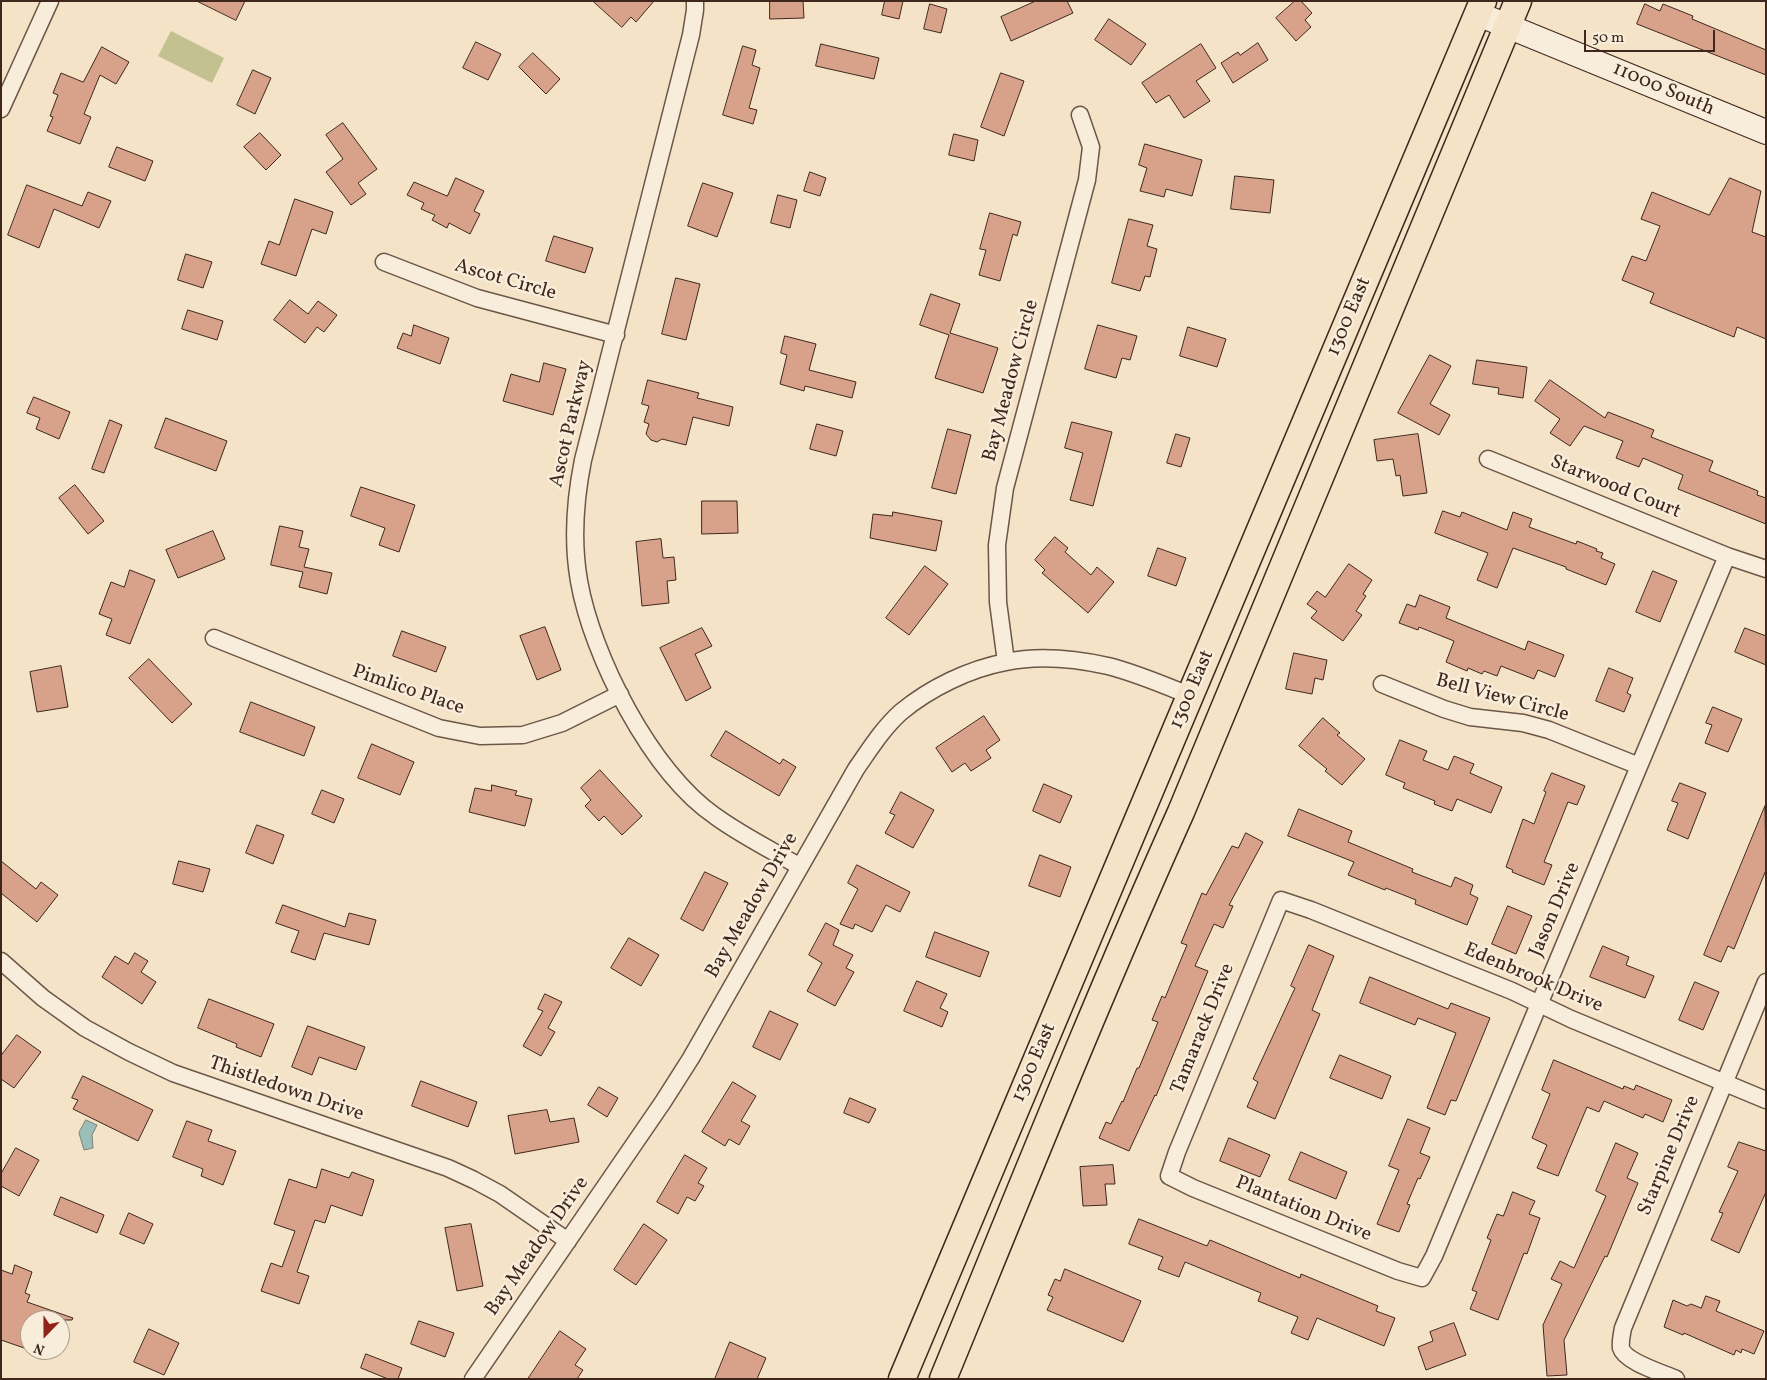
<!DOCTYPE html>
<html>
<head>
<meta charset="utf-8">
<style>
	body { margin:0 }
	#map { position:relative; width:1767px; height:1380px; overflow:hidden; background:#f4e3c6; font-family:Vollkorn,serif }
	canvas { display:block }
	.frame { position:absolute; inset:0; border:2px solid #3f271e; pointer-events:none }
	.north { position:absolute; left:20px; top:1310px; width:50px; height:50px; box-sizing:border-box; background:#f8edda; border:1px solid #ae9e8f; border-radius:50%; rotate:202deg; font-size:14px; font-weight:700; line-height:20px; text-align:center; color:#3f271e }
	.north::after { content:''; display:block; margin:auto; width:18px; height:22px; background:#8f2418; clip-path:polygon(50% 0,100% 100%,50% 72%,0 100%) }
	.scale { position:absolute; left:1584px; top:30px; width:131px; height:22px; box-sizing:border-box; border:2px solid #3f271e; border-top:0; padding-left:6px; font-size:15px; line-height:18px; white-space:nowrap; color:#3f271e; -webkit-text-stroke:4px #f8edda; paint-order:stroke }
</style>
</head>
<body>
<div id="map">
<canvas width="1767" height="1380"></canvas>
<div class="frame"></div>
<div class="north">N</div>
<div class="scale">50 m</div>
</div>
<script>
const g = document.querySelector('canvas').getContext('2d');
g.lineJoin = 'round';
function fill(path, color) {
  g.fillStyle = color;
  g.fill(path, 'evenodd');
}
function trace(path, color, width, dash) {
  g.strokeStyle = color;
  g.lineWidth = width;
  g.lineCap = dash ? 'butt' : 'round';
  g.setLineDash(dash || []);
  g.stroke(path);
}
function drawText(font, color, halo, rows, align = 'center') {
  g.font = font + ' Vollkorn,serif';
  g.lineWidth = 5;
  g.setLineDash([]);
  g.textBaseline = 'middle';
  g.strokeStyle = halo;
  g.fillStyle = color;
  for (const [text, x, y, turn = 0] of rows) {
    g.save();
    g.translate(x, y);
    g.rotate((+turn || 0) * Math.PI / 180);
    g.textAlign = isNaN(turn) ? turn : align;
    if (halo) g.strokeText(text, 0, 0);
    g.fillText(text, 0, 0);
    g.restore();
  }
}
fill(new Path2D(`
	M171,31l53,27 -12,25 -54,-27z`), '#c3c190');
const water = new Path2D(`
	M86,1120l11,5 -5,10 1,13 -9,2 -5,-17z`);
fill(water, '#9cbeb8');
trace(water, '#77827a', 1);
const building = new Path2D(`
	M197,1h48l-9,19z
	M593,1h61l-18,21 -5,-5 -9,10z
	M770,1h33l1,17 -34,1z
	M885,1h18l-4,18 -17,-4z
	M1036,1h31l6,12 -62,28 -10,-24z
	M1295,1h6l11,12 -7,7 6,7 -15,14 -20,-23z
	M930,4l17,5 -6,24 -17,-4z
	M1645,4l15,7 3,-7 30,12 -1,3 74,31v25l-129,-51z
	M1109,19l37,25 -15,21 -36,-25z
	M476,42l25,12 -13,26 -25,-12z
	M1258,43l10,17 -35,23 -12,-20 17,-11 2,3z
	M821,44l58,14 -5,21 -58,-13z
	M1201,44l15,24 -20,13 14,20 -26,17 -15,-23 -13,8 -14,-20z
	M743,46l13,4 -4,15 8,3 -11,40 8,2 -4,14 -30,-9z
	M102,47l27,15 -13,22 -16,-9 -16,39 7,3 -11,27 -33,-13 6,-14 -3,-1 8,-21 -5,-2 8,-20 22,9z
	M533,53l27,26 -14,15 -27,-27z
	M253,70l18,8 -16,36 -18,-9z
	M1001,73l23,8 -20,55 -23,-9z
	M343,123l34,46 -19,14 8,11 -15,11 -25,-33 17,-13 -17,-24z
	M260,133l21,22 -15,15 -22,-23z
	M954,134l24,6 -4,21 -25,-6z
	M1145,144l57,16 -10,36 -26,-7 -2,8 -24,-6 7,-23 -8,-3z
	M117,147l36,14 -8,20 -36,-14z
	M810,172l16,6 -6,18 -16,-5z
	M1235,176l39,4 -4,33 -39,-4z
	M456,178l28,13 -10,20 6,3 -10,20 -21,-11 -2,5 -15,-8 3,-5 -14,-6 3,-6 -17,-8 7,-13 33,14z
	M1730,178l31,13 -9,41 14,5v102l-29,-12 -3,10 -84,-34 4,-10 -32,-13 10,-24 14,5 14,-35 -19,-7 11,-27 57,23z
	M703,183l30,10 -16,44 -29,-11z
	M27,185l55,21 6,-14 23,9 -12,27 -45,-19 -15,39 -31,-13z
	M778,195l19,5 -7,28 -19,-5z
	M295,199l38,13 -7,22 -14,-5 -16,47 -35,-12 8,-23 10,4z
	M990,213l31,9 -4,14 -4,-2 -13,47 -21,-6 7,-25 -6,-1z
	M1129,219l24,6 -6,21 10,3 -7,28 -5,-1 -5,15 -28,-8z
	M554,236l39,12 -8,25 -39,-12z
	M186,254l26,8 -9,26 -25,-8z
	M676,278l24,6 -14,56 -24,-6z
	M931,294l29,10 -10,29 48,15 -15,45 -48,-15 14,-43 -29,-10z
	M290,300l18,14 10,-13 19,14 -13,17 -7,-5 -12,16 -31,-23z
	M188,310l35,11 -6,19 -35,-11z
	M414,325l35,13 -9,26 -43,-16 6,-15 8,3z
	M1098,325l39,11 -7,24 -8,-2 -6,20 -31,-9z
	M1188,327l38,12 -9,28 -37,-11z
	M785,336l31,8 -7,26 47,12 -4,16 -47,-12 -1,5 -24,-7 7,-29 -6,-2z
	M1430,355l21,11 -21,38 20,11 -11,20 -41,-22z
	M1477,360l50,7 -4,31 -25,-4 1,-6 -26,-4z
	M544,363l22,6 -13,46 -50,-14 8,-27 28,8z
	M648,380l51,13 -2,5 36,9 -4,19 -36,-9 -7,28 -24,-6 -5,3 -6,-2 -5,-6 3,-10 -5,-2 5,-16 -7,-2z
	M1550,380l55,38 3,-6 46,18 -3,7 62,24 -4,10 49,20 -1,4 9,3v26l-88,-35 5,-14 -40,-17 -4,9 -23,-9 7,-17 -39,-15 -14,20 -20,-13 10,-14 -25,-18z
	M34,397l36,15 -11,27 -23,-10 4,-11 -13,-5z
	M166,418l61,23 -11,30 -61,-23z
	M110,420l12,5 -18,48 -12,-4z
	M1072,422l40,10 -19,74 -23,-6 13,-47 -18,-5z
	M817,424l26,7 -7,25 -26,-7z
	M948,429l23,6 -15,59 -24,-6z
	M1176,434l14,4 -9,29 -14,-4z
	M1418,434l9,59 -24,3 -3,-21 -4,1 -3,-17 -16,2 -3,-21z
	M75,485l29,36 -16,13 -29,-36z
	M361,487l54,18 -16,47 -20,-7 6,-17 -34,-12z
	M702,501h35l1,32 -36,1z
	M1443,511l17,6 2,-5 45,18 6,-18 19,7 -3,8 47,17 1,-3 20,8 -1,2 7,2 -2,5 14,6 -9,21 -40,-16v-2l-53,-19 -16,40 -20,-8 11,-27 -53,-20z
	M893,512l49,9 -6,30 -66,-13 3,-24 19,2z
	M280,526l23,5 -4,16 10,2 -5,18 28,6 -5,21 -28,-7 4,-15 -32,-7z
	M213,531l12,28 -47,19 -12,-28z
	M1055,537l13,11 -3,4 26,23 6,-8 17,15 -26,31 -46,-40 3,-3 -10,-10z
	M661,539l2,19 11,-1 2,23 -9,1 2,22 -27,3 -6,-64z
	M1158,548l28,10 -10,28 -28,-10z
	M1349,564l23,16 -9,14 3,2 -10,15 6,4 -19,26 -32,-23 6,-7 -10,-7 10,-13 8,6z
	M925,566l23,18 -39,51 -23,-17z
	M130,570l25,10 -25,64 -24,-9 6,-16 -13,-5 12,-32 13,5z
	M1653,571l24,10 -17,41 -24,-10z
	M1420,595l30,12 -4,11 79,32 3,-9 36,14 -9,22 -17,-7 -4,9 -33,-13 -4,10 -13,-5 -2,3 -14,-6 -1,3 -21,-9 8,-21 -35,-14 -1,3 -19,-7 8,-19 8,3z
	M545,627l16,43 -24,10 -17,-44z
	M702,628l10,18 -17,8 16,34 -25,13 -26,-53z
	M1745,628l21,8v29l-31,-13z
	M402,631l44,16 -10,25 -43,-16z
	M1294,653l33,7 -4,20 -8,-2 -3,16 -26,-5z
	M149,659l43,45 -20,19 -43,-45z
	M61,666l7,41 -31,5 -7,-40z
	M1609,668l24,10 -6,15 4,2 -7,17 -28,-11z
	M251,702l64,25 -11,29 -64,-24z
	M1713,707l29,12 -14,33 -23,-9 7,-18 -6,-2z
	M984,716l16,24 -14,10 5,8 -20,13 -6,-8 -13,9 -16,-24z
	M1323,718l17,15 -3,2 28,24 -23,26 -17,-14 2,-2 -28,-23z
	M726,731l54,33 3,-5 13,8 -17,29 -68,-40z
	M1400,740l27,11 -4,9 25,10 6,-14 20,8 -4,9 32,14 -11,26 -34,-14 -5,12 -18,-7 1,-3 -32,-13 2,-5 -19,-8z
	M372,744l42,18 -14,33 -42,-17z
	M600,770l42,46 -20,19 -18,-19 -5,5 -14,-15 6,-6 -10,-12z
	M1552,773l33,13 -8,19 -9,-3 -24,60 8,3 -8,20 -32,-13 1,-2 -7,-3 17,-48 11,5 12,-32 -2,-1z
	M1680,783l26,10 -18,46 -21,-9 11,-27 -6,-2z
	M1044,784l28,12 -12,27 -27,-12z
	M492,785l25,6 -2,4 17,4 -7,27 -56,-14 6,-24 16,3z
	M322,790l22,9 -10,24 -22,-9z
	M901,792l33,18 -21,38 -28,-15 10,-18 -5,-2z
	M1765,806l1,64 -32,79 -6,-3 -7,16 -17,-7z
	M1299,809l53,22 -4,11 65,27 -1,3 39,15 4,-10 18,8 -3,9 8,4 -11,27 -52,-21 1,-4 -30,-12 -1,2 -37,-15 6,-13 -66,-26z
	M257,825l27,10 -11,29 -27,-11z
	M1246,833l17,9 -34,63 4,1 -10,22 -9,-4 -19,42 13,5 -52,125 -1,-1 -26,56 -30,-13 7,-16 5,2 11,-23 1,1 14,-34h2l19,-46 -6,-2 10,-24 3,2 22,-53 -6,-2 21,-50 4,2 26,-49 6,2z
	M1040,855l31,12 -11,30 -31,-11z
	M1,861l35,28 5,-7 17,13 -21,27 -36,-29z
	M179,861l31,8 -7,23 -30,-8z
	M857,865l53,27 -10,20 -14,-7 -14,27 -17,-8 -2,5 -13,-5 18,-35 -10,-6z
	M705,872l23,11 -25,48 -22,-12z
	M283,905l62,22 4,-14 27,7 -7,25 -45,-12 -9,27 -24,-8 8,-21 -23,-8z
	M1508,906l24,10 -16,38 -24,-10z
	M826,923l13,7 -6,15 20,10 -7,13 8,4 -19,34 -28,-15 15,-28 -13,-8z
	M935,932l54,20 -9,25 -54,-20z
	M629,938l30,17 -18,31 -30,-18z
	M1309,945l25,11 -22,54 8,4 -45,105 -28,-12 11,-25 -5,-3 42,-91 -4,-2z
	M1603,946l26,11 -3,8 28,11 -9,22 -55,-21z
	M135,953l13,8 -7,11 15,10 -14,22 -40,-27 13,-21 13,8z
	M1370,977l78,32 3,-6 39,15 -34,83 -5,-1 -6,15 -18,-7 29,-75 -38,-15 -3,7 -55,-22z
	M917,981l30,13 -7,14 8,4 -6,15 -38,-16z
	M1695,982l24,10 -16,38 -24,-10z
	M545,994l17,8 -14,26 7,4 -14,24 -18,-10 20,-35 -5,-2z
	M209,999l65,25 -13,33 -25,-10 1,-3 -39,-16z
	M770,1011l28,13 -18,36 -27,-13z
	M308,1026l57,21 -9,23 -37,-13 -7,18 -20,-8z
	M17,1035l24,17 -27,36 -13,-9v-23z
	M1340,1055l51,21 -9,23 -52,-21z
	M1554,1060l69,29 1,-3 10,4 2,-5 36,15 -9,22 -18,-8 -2,4 -39,-17 -5,11 -12,-5 -29,69 -21,-8 10,-23 -15,-7 18,-44 -8,-4z
	M83,1076l70,34 -15,31 -65,-32 5,-9 -6,-2z
	M421,1081l56,21 -9,25 -56,-21z
	M733,1082l23,14 -15,25 9,5 -11,19 -10,-6 -4,7 -23,-14z
	M599,1087l19,11 -11,19 -19,-12z
	M850,1098l26,11 -7,14 -25,-10z
	M547,1110l3,12 24,-4 5,24 -64,12 -7,-38z
	M1408,1119l22,9 -10,25 10,4 -10,22 -2,-1 -11,26 3,1 -11,27 -22,-8 22,-54 -10,-4z
	M187,1121l25,9 -4,11 28,10 -13,34 -22,-9 2,-7 -30,-12z
	M1229,1138l41,17 -10,22 -40,-16z
	M1739,1142l27,9v41l-27,61 -28,-13 12,-27 -4,-1 19,-41 -10,-4z
	M1616,1143l22,10 -11,25 11,5 -31,74 -2,-1 -41,84 3,35 -20,1 -4,-51 19,-41 -11,-5 9,-18 14,7 32,-72 -10,-5z
	M16,1148l23,12 -20,36 -18,-10v-12z
	M1301,1152l46,20 -11,27 -47,-19z
	M685,1155l22,13 -9,15 6,3 -9,15 -8,-4 -9,17 -21,-12z
	M1113,1165l2,19h-10l2,21 -24,1 -3,-39z
	M322,1169l27,9 3,-6 22,8 -12,36 -31,-11 -6,18 -10,-3 -18,52 12,4 -10,28 -38,-13 10,-28 11,4 13,-36 -21,-7 15,-45 27,9z
	M1513,1192l22,9 -6,13 11,4 -13,36 -3,-1 -26,67 -28,-11 7,-17 -5,-2 19,-50 -4,-2 10,-24 6,2z
	M61,1197l43,18 -7,18 -43,-18z
	M129,1213l24,11 -9,20 -24,-10z
	M1139,1219l68,27 3,-6 90,38 1,-4 77,32 -2,5 19,7 -11,28 -67,-28 -9,22 -17,-7 7,-16 -40,-16 3,-8 -76,-31 -6,15 -21,-8 5,-12 -34,-13z
	M471,1224l12,62 -26,5 -12,-63z
	M644,1224l23,16 -31,45 -22,-15z
	M15,1265l17,7 -7,21 5,2 -3,7 46,16 -1,2h-42v30l-29,-10v-70l11,4z
	M1065,1269l76,32 -18,41 -76,-32 6,-13 -5,-2 7,-16 5,2z
	M1706,1296l14,5 -4,10 48,20 -10,23 -12,-5 -1,4 -5,-3 -2,5 -50,-22 -1,2 -19,-8 9,-27 14,6 4,-2 10,4z
	M419,1321l35,12 -9,24 -34,-13z
	M1454,1323l12,32 -40,15 -8,-23 15,-6 -3,-9z
	M149,1329l30,14 -15,32 -30,-13z
	M560,1331l26,18 -11,16 8,5 -6,9h-49z
	M730,1342l36,16 -9,21h-42z
	M366,1354l36,14 -4,11h-10l-27,-11z`);
fill(building, '#d8a189');
trace(building, '#3f271e', 1);
const street = new Path2D(`
	M695,1v9l-4,25 -108,425c-8,40 -11,81 -4,121 13,75 72,191 136,235 26,19 56,34 84,50
	M1,109l49,-108
	M384,262l93,36 139,37
	M1488,459l239,97 39,13
	M1727,556l-180,430 -8,18 -105,252 -12,22 -24,-7 -205,-83 -24,-12 8,-24 104,-252 30,10 201,81 59,28 195,81
	M214,638l225,90 41,8 43,-1 39,-12 58,-29
	M1006,662l-8,-60 -1,-57 8,-57 82,-308 4,-33 -11,-32
	M1382,684l62,25 26,8 53,6 26,7 90,36
	M1,961l42,37 42,30 44,24 44,21 275,95 26,12 26,14 68,47
	M473,1379l190,-277 28,-44 165,-289c14,-20 27,-41 45,-57 29,-24 68,-43 105,-50 33,-7 70,-3 102,4 28,7 56,19 83,30
	M1676,1379c-13,-6 -51,-17 -55,-31 -1,-7 1,-14 2,-20l143,-346`);
const secondary = new Path2D(`
	M1478,14l288,118`);
const primary = new Path2D(`
	M902,1379l581,-1378
	M943,1379c78,-190 154,-380 238,-567l337,-811`);
trace(street, '#6c5648', 19);
trace(secondary, '#3f271e', 26);
trace(primary, '#3f271e', 29);
trace(street, '#f8edda', 16);
trace(secondary, '#f8edda', 24);
trace(primary, '#f4e3c6', 26);
drawText('20px', '#3f271e', '#f8edda', [
	["11000 South",1663,90,23],
	["Ascot Circle",505,281,16],
	["1300 East",1350,317,-67],
	["Bay Meadow Circle",1012,381,-75],
	["Ascot Parkway",572,424,-77],
	["Starwood Court",1615,488,22],
	["1300 East",1193,690,-67],
	["Pimlico Place",408,691,19],
	["Bell View Circle",1502,699,15],
	["Bay Meadow Drive",753,906,-60],
	["Jason Drive",1556,910,-67],
	["Edenbrook Drive",1533,979,23],
	["Tamarack Drive",1204,1029,-68],
	["1300 East",1035,1063,-67],
	["Thistledown Drive",286,1090,19],
	["Starpine Drive",1670,1156,-67],
	["Plantation Drive",1303,1210,22],
	["Bay Meadow Drive",538,1247,-55]
]);
</script>
</body>
</html>
